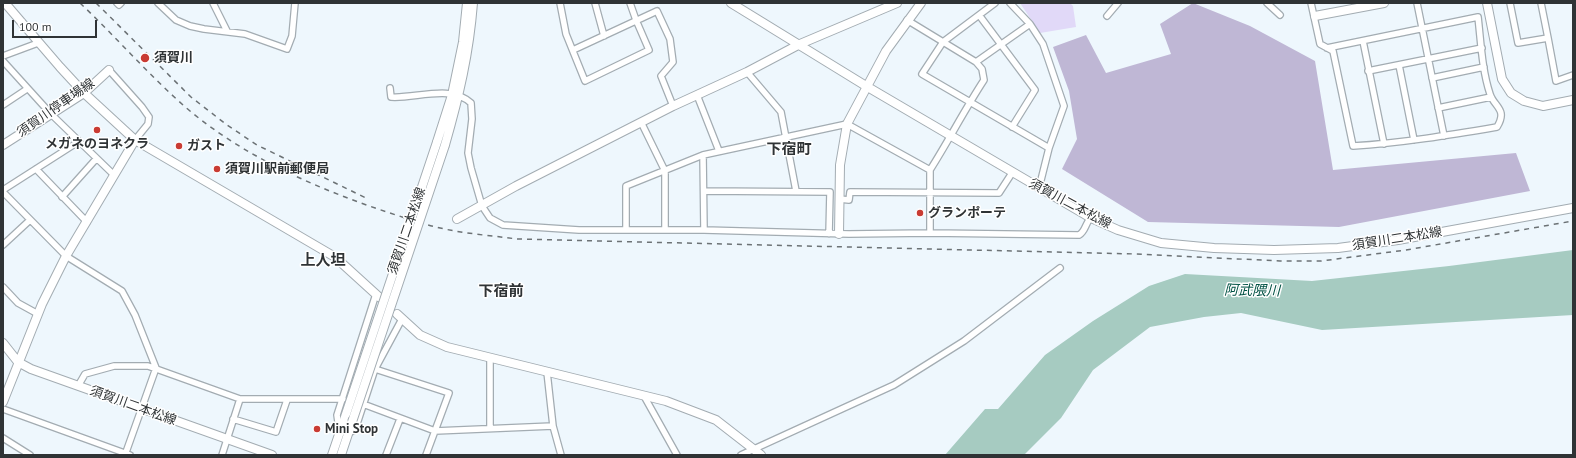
<!DOCTYPE html>
<html>
<head>
<meta charset="utf-8">
<style>
	body { margin:0 }
	#map { position:relative; width:1576px; height:458px; overflow:hidden; background:#eef7fd; font-family:"PT Sans",sans-serif }
	canvas { display:block }
	.frame { position:absolute; inset:0; border:4px solid #2f3335; pointer-events:none }
	.scale { position:absolute; left:12px; top:20px; width:85px; height:18px; box-sizing:border-box; border:2px solid #2f3335; border-top:0; padding-left:5px; font-size:12px; line-height:14px; white-space:nowrap; color:#2f3335; -webkit-text-stroke:3px #fff; paint-order:stroke }
</style>
</head>
<body>
<div id="map">
<canvas width="1576" height="458"></canvas>
<div class="frame"></div>
<div class="scale">100 m</div>
</div>
<script>
const g = document.querySelector('canvas').getContext('2d');
g.lineJoin = 'round';
function fill(path, color) {
  g.fillStyle = color;
  g.fill(path, 'evenodd');
}
function trace(path, color, width, dash) {
  g.strokeStyle = color;
  g.lineWidth = width;
  g.lineCap = dash ? 'butt' : 'round';
  g.setLineDash(dash || []);
  g.stroke(path);
}
function drawText(font, color, halo, rows, align = 'center') {
  g.font = font + ' "PT Sans","Noto Sans JP",sans-serif';
  g.lineWidth = 3;
  g.setLineDash([]);
  g.textBaseline = 'middle';
  g.strokeStyle = halo;
  g.fillStyle = color;
  for (const [text, x, y, turn = 0] of rows) {
    g.save();
    g.translate(x, y);
    g.rotate((+turn || 0) * Math.PI / 180);
    g.textAlign = isNaN(turn) ? turn : align;
    if (halo) g.strokeText(text, 0, 0);
    g.fillText(text, 0, 0);
    g.restore();
  }
}
fill(new Path2D(`
	M1020,3h50l3,3 3,21 -36,6z`), '#e1d9f8');
fill(new Path2D(`
	M1193,3l57,23 65,35 18,109 183,-17 14,38 -191,36 -191,-5 -86,-53 15,-30 -8,-48 -16,-44 33,-12 20,38 65,-19 -11,-30z`), '#bfb7d5');
fill(new Path2D(`
	M1573,250v65l-251,15 -81,-17 -37,4 -54,10 -57,43 -32,48 -37,37h-79l40,-46h13l47,-54 48,-34 56,-35 36,-12 127,7 137,-15z`), '#a6cbc1');
const street = new Path2D(`
	M117,3l2,2 2,-2
	M158,3l18,17 14,6 14,3 41,5 42,15 5,-13 3,-33
	M213,3l14,28
	M560,3l6,31 19,47 64,-31 -13,-30 -6,-17
	M595,3l9,33
	M995,3l-52,39 -21,32 127,74
	M1010,3l20,21 13,20 21,62 -15,42 -10,40
	M1267,3l13,12
	M1311,3l9,41 13,7 20,95c49,-3 97,-11 144,-19 11,-18 -3,-20 -7,-33 -8,-24 -9,-51 -12,-77l-151,31
	M1417,3l27,133
	M1510,3l8,40 30,-5 8,43 17,-6
	M1541,3l7,35
	M979,15l56,75 -23,37
	M1107,16l11,-13
	M907,20l69,42 6,7 2,11c-19,29 -35,60 -54,90
	M1363,41l21,103
	M573,50l84,-39 13,28 3,23 -12,14 12,30
	M3,56l35,-13
	M3,61l48,53 63,61
	M976,62l54,-38
	M1399,65l15,75
	M109,70l33,37 7,10 -1,7 -13,16
	M1368,71l114,-23
	M747,72l34,40 15,79
	M1432,78l52,-11
	M390,88l1,9c24,2 60,-13 80,6l1,16 -4,34 3,15 11,38 8,12 13,7 76,5h125l145,4 81,-1 149,2c7,-4 6,-12 12,-17
	M697,95l22,56
	M3,105l24,-16
	M1438,108l53,-11
	M641,122l24,49v59
	M703,155l1,75
	M36,169l51,53
	M3,190l75,-48
	M704,191l126,1 -1,42
	M3,192l63,64 56,35 13,24 21,53 -31,87
	M62,197l34,-38
	M839,199l10,1 1,-8 149,1 13,-20
	M626,230v-44l77,-31 144,-31 83,46v63
	M3,245l27,-25
	M3,287l15,16 20,11
	M375,369l74,24 -23,62
	M547,372l6,54 8,29
	M78,386l7,-12 29,-8h34l92,33h103
	M644,396l33,59
	M363,404l72,27 118,-5
	M3,409l127,46
	M233,419l43,13 11,-32
	M490,428v-70
	M339,429l-2,-14 39,-121
	M348,433l7,-3 20,-61 27,-50
	M3,438l27,17
	M222,455l18,-56
	M386,455l14,-36
	M741,455l153,-70 70,-44 96,-73`);
const secondary = new Path2D(`
	M5,3l55,64 24,26 51,47 200,117 44,40
	M731,3l135,83 225,132 27,12 43,13 53,5 60,2 64,-2 60,-8 175,-32
	M1487,3l15,76 9,14 13,8 19,5 30,-6
	M1315,16l69,-13
	M437,142l15,-47 11,-53 4,-39
	M3,145l81,-52 25,-23
	M445,145c14,-49 24,-91 28,-142
	M457,219l59,-33 157,-80 74,-34 53,-28 97,-41
	M839,234l1,-69 7,-41 39,-73 35,-48
	M397,314l23,21 27,12 219,54 50,19 45,35
	M3,343l15,19 13,7 241,86
	M3,402l39,-98 24,-48 69,-116
	M332,455l14,-41
	M341,455l11,-33`);
trace(street, '#a3acb2', 8);
trace(secondary, '#a3acb2', 10);
trace(street, '#fff', 5.5);
trace(secondary, '#fff', 8);
trace(new Path2D(`
	M80,3c35,33 67,70 103,102 66,58 158,94 242,119 29,9 62,11 92,15l620,15 143,7h41l85,-11 167,-29
	M96,3l95,94 36,28 30,20 109,53`), '#6c7275', 1.5, [5, 5]);
const secondaryBridge = new Path2D(`
	M346,414l91,-272
	M352,422l93,-277`);
trace(secondaryBridge, '#a3acb2', 10, []);
trace(secondaryBridge, '#fff', 8);
for (const [x, y, r, color] of [
	[145,58,5,"#c93b33"],
	[97,130,4,"#c93b33"],
	[179,146,4,"#c93b33"],
	[217,169,4,"#c93b33"],
	[920,213,4,"#c93b33"],
	[317,429,4,"#c93b33"]
]) {
  const dot = new Path2D();
  dot.arc(x, y, r, 0, 2 * Math.PI);
  g.fillStyle = color;
  g.fill(dot);
  trace(dot, '#fff', 1.5);
}
drawText('bold 13px', '#2f3335', '#fff', [
	["須賀川",154,58],
	["メガネのヨネクラ",97,144,"center"],
	["ガスト",187,146],
	["須賀川駅前郵便局",225,169],
	["グランポーテ",928,213],
	["Mini Stop",325,429]
], 'left');
drawText('13px', '#2f3335', '#fff', [
	["須賀川停車場線",56,108,-35],
	["須賀川二本松線",1070,204,28],
	["須賀川二本松線",407,231,-71],
	["須賀川二本松線",1397,239,-9],
	["須賀川二本松線",133,406,20]
]);
drawText('italic 14px', '#005143', '#fff', [
	["阿武隈川",1252,291,1]
]);
drawText('bold 15px', '#2f3335', '#fff', [
	["下宿町",789,150],
	["上人坦",323,261],
	["下宿前",501,292]
]);
</script>
</body>
</html>
